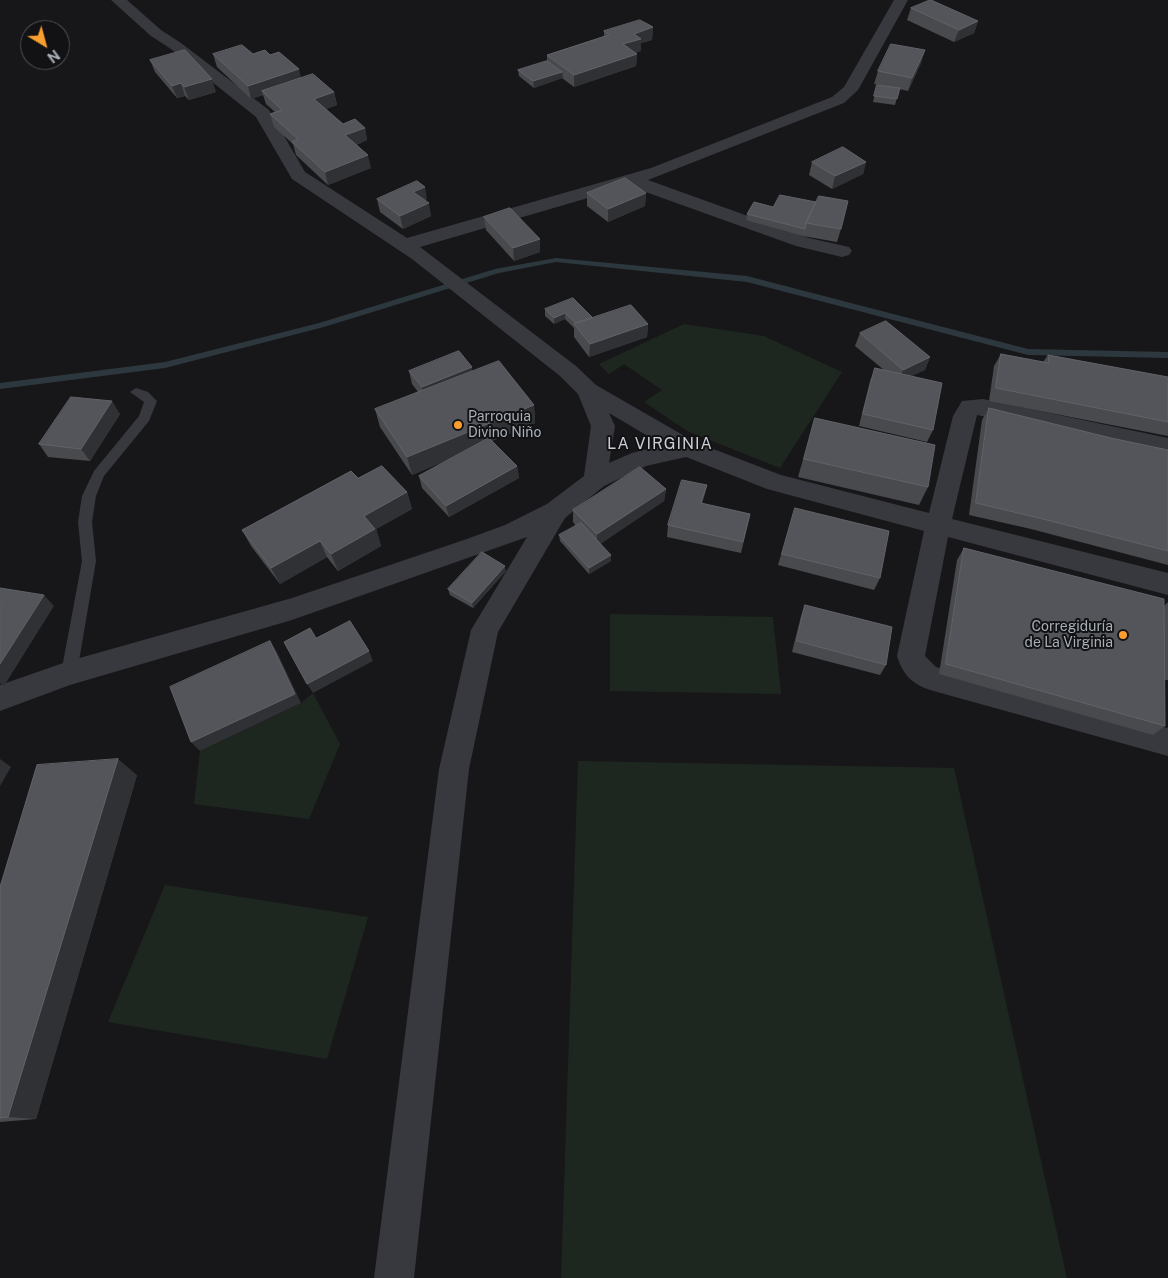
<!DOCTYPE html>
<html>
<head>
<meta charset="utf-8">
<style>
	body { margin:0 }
	#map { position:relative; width:1168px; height:1278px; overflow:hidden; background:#171719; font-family:"Public Sans",sans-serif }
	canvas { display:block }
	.north { position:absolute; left:20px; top:20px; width:50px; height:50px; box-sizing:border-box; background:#121214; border:1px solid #4e5156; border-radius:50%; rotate:143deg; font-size:14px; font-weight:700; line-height:20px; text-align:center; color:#a8b0b9 }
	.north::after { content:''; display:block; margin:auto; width:18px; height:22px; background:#fa9e2e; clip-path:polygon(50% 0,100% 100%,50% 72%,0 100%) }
</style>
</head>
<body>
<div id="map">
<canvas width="1168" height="1278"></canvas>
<div class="north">N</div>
</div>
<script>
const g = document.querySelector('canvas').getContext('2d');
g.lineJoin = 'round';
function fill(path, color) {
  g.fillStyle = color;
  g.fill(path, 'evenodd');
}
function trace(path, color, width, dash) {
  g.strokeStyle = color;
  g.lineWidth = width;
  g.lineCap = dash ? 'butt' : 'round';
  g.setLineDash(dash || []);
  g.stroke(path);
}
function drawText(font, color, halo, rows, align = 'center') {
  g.font = font + ' "Public Sans",sans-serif';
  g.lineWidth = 4;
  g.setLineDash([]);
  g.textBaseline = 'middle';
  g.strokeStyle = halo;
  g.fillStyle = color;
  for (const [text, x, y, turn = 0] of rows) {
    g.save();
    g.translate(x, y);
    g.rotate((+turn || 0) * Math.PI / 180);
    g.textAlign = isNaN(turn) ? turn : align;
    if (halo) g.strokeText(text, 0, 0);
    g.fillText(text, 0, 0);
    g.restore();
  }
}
fill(new Path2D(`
	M684,324l80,12 78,36 -62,96 -93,-37 -43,-29 18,-12 -38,-26 -15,10 -10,-10z
	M610,614l163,3 8,77 -171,-3z
	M313,693l27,51 -31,75 -115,-15 6,-53 101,-48z
	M578,761l376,7 113,510h-506z
	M165,885l203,32 -41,142 -219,-37z`), '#1e271f');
fill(new Path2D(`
	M556,258l191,18 281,73 140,3v6l-140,-3 -281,-73 -191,-20 -57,11 -175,54 -159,41 -165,21v-6l165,-21 154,-39 176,-54z`), '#2c383e');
fill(new Path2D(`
	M136,388l12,4 9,9 -8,20 -45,55 -8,20 -4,26 4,39 -19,112 -3,5 -5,2 -5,-2 -3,-5 21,-112 -4,-39 4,-26 12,-25 45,-55 5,-14 -14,-10z`), '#38393e');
fill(new Path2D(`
	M111,0h16l34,30 20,13 88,67 36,62 102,66 244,-70 181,-71 12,-10 50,-87h14l-50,90 -14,13 -196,77 161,58 40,9 3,4 -3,4 -7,2 -46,-11 -167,-60 -209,61 156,119 20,19 99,57 86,33 148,38 24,-97 9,-15 21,-2 185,39v18l-191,-41 -25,104 216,54v22l-220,-58 -23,119 11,11 232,61v28l-238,-66c-18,-6 -27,-15 -33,-34l27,-125 -157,-42 -81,-32 -40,9 -42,20 -39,32 -67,114 -29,137 -55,509h-40l65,-509 32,-139 56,-93 -235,83 -222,65 -70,26v-26l69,-24 223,-63 172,-58 41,-15 42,-21 37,-28 7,-50 -13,-32 -18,-18 -148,-117 -120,-80 -36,-62 -85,-68 -20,-13zM609,413l54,32 -31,8 -23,10 6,-37z`), '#38393e');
fill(new Path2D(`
	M911,8l67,13 -4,12 -20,9 -47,-22z
	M653,27l-1,13 -11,3v8l-6,2 2,1 -1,12 -62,21 -12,-9 -28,10 -15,-12 -1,-6 29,-9v-6l57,-19v-5z
	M925,50l-4,13 -13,28 -9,-2 -4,16 -22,-3 4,-17 12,2 -15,-3 4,-13z
	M213,54h40l48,24 33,14 3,13 -11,4 17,15 22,4 2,12 -11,5 15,23 -43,17 -32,-30 -3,-11 -19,-17 -4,-13 5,-2 -9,-8 -3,-9 -12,4 -34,-32z
	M150,60l66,32 -27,8 -4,-4 -8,2 -22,-26z
	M812,162h54l-3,12 -31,15 -23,-14z
	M587,193h59l-1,13 -37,16 -21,-16z
	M377,199h50l-2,1 6,16 -28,13 -23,-17z
	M754,202l87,27 -4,13 -34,-6 -57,-16 1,-6z
	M484,217l56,22v13l-26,9 -28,-31z
	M545,309l48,9 55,6 -1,13 -58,20 -15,-20v-9l-9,-9 -11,5 -9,-8z
	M860,333l70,24 -5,13 -14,6 22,54 -6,12 -68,-16 11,-45 5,-13 9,2 -29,-24z
	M1001,354l42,8 5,-7 120,22v59l-179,-35 5,-35z
	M472,367v4l62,34 1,18 -43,18 25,25 2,12 -70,39 -27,-29 -3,-12 35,-19 -42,18 -32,-48 -5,-18 43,-17 -6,-8 -3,-13z
	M989,408l122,30 57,12v115l-137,-36 -62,-14 13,-95z
	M120,414l-30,47 -42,-4 -9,-13z
	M815,418l113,69 -9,18 -121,-28z
	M358,478l49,14 5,17 -36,20 5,17 -43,25 -11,-14 -47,27 -29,-38 -9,-16z
	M707,485l-5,19 48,10 -9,39 -74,-16 1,-12z
	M666,489l-2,12 -64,43 11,11v6l-22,13 -29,-33 -1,-6 17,-9 -3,-4v-12z
	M795,508l85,70 -6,12 -96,-25z
	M964,548l200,58 4,-4v78h-3v46l-12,9 -214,-61 18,-114z
	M506,571l-33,37 -23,-13 -2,-6z
	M805,605l81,60 -6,10 -88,-23 9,-36z
	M137,775l-101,344 -36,3v-235z`), '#484a4e');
fill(new Path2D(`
	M978,21l-4,12 -20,9 5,-12z
	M653,27l-1,13 -11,3v8l-18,6v-13l11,-10z
	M925,50l-4,13 -13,28 4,-13z
	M637,54l-1,12 -62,21v-12z
	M299,69l3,13 -40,9 1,4 -12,4 -3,-13z
	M562,72l1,6 -29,10 -1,-7z
	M212,79l4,13 -27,8 -5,-13z
	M181,83l4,13 -8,2 -5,-12z
	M334,92l3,13 -20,7 -3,-13z
	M365,128l2,12 -19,8 -3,-13z
	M368,155l3,13 -43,17 -3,-13z
	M866,162l-3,12 -31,15 3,-13z
	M425,187l2,12 -11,6 -3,-13z
	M646,193l-1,13 -37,16v-13z
	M429,203l2,13 -28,13 -3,-13z
	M540,239v13l-26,9 -1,-13z
	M565,313v6l-11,5v-6z
	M648,324l-1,13 -58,20 1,-13z
	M930,357l-5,13 -27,12 5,-12z
	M472,367l1,12 -49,21 -2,-13z
	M112,401l8,13 -30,47 -9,-12z
	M534,405l1,18 -123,52 -5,-18z
	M517,466l2,12 -70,39 -3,-11z
	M707,485l-3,12 -5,18 2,-12z
	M666,489l-2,12 -67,45v-12z
	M407,492l5,17 -36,20 5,17 -43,25 -7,-17 33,-38z
	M320,541l7,16 -47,27 -9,-16z
	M611,555v6l-22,13v-6z
	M505,566l1,5 -33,37 -1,-5z
	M44,595l10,11 -50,80 -4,-3v-19z
	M270,641l7,11 24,51 -101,48 -9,-9z
	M369,651l4,10 -60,32 -6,-9z
	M0,759l11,8 -11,19z
	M118,759l19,16 -101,344 -28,-2z`), '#303134');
const building = new Path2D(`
	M930,0h1l47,21 -19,9 -48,-22z
	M640,20l13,7 -19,7 7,5 -18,5 14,10 -63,21 -27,-20 62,-20 -5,-4z
	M891,44l34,6 -13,28 -34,-7z
	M242,45l11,9 12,-4 5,5 9,-3 20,17 -51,17 -35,-32z
	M185,50l27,29 -28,8 -3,-4 -9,3 -22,-26z
	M547,61l15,11 -29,9 -15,-11z
	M313,74l21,18 -20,7 29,25 12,-5 10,9 -20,7 23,20 -43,17 -33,-30 6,-3 -28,-25 12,-4 -20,-19z
	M877,85l23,3 -3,11 -23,-3z
	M843,147l23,15 -31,14 -23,-14z
	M625,178l21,15 -38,16 -21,-16z
	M417,181l8,6 -12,5 16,11 -29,13 -23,-17z
	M780,195l36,7 -10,21 -1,6 -58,-15 7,-12 19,5z
	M819,196l29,5 -7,28 -35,-6z
	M510,208l30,31 -27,9 -29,-31z
	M573,298l20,20 -17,5 -11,-10 -11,5 -9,-9z
	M631,305l17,19 -58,20 -16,-20z
	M886,321l44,36 -27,13 -43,-37z
	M459,351l13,16 -50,20 -13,-16z
	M1001,354l48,9 -1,-8 120,22v45l-172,-34z
	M499,361l35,44 -127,52 -32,-48z
	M875,368l67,15 -9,47 -70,-16z
	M71,397l41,4 -31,48 -42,-5z
	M989,408l122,30 57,12v101l-129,-33 -63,-15z
	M815,418l120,27 -7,42 -124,-28z
	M489,438l28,28 -71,40 -27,-30z
	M382,466l25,26 -43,24 11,13 -44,25 -11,-13 -49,27 -29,-38 109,-59 7,7z
	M640,467l26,22 -69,45 -24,-24z
	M682,480l25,5 -6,18 49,11 -7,28 -75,-17z
	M795,508l94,23 -9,47 -98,-24z
	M581,523l30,32 -22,13 -30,-33z
	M964,548l200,51 1,127 -219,-62z
	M482,552l23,14 -33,37 -24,-14z
	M0,588l44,7 -44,69z
	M805,605l87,22 -6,38 -89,-24z
	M350,621l19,30 -62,33 -23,-42 26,-14 6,10z
	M270,641l25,53 -104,48 -21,-55z
	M118,759l-110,358 -8,1v-231l37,-122z`);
fill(building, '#53555a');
trace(building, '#606368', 1);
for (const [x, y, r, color] of [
	[458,425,5,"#fa9e2e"],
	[1123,635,5,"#fa9e2e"]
]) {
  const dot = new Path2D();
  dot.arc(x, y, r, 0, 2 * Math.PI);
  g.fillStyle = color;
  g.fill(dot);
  trace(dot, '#121214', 2);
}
drawText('14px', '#a8b0b9', '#121214', [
	["Parroquia",468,417],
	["Divino Niño",468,433],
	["Corregiduría",1113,627,"right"],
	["de La Virginia",1113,643,"right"]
], 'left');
g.letterSpacing = '1px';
drawText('16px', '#caced5', '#121214', [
	["LA VIRGINIA",660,444]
]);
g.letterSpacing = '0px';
</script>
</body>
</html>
